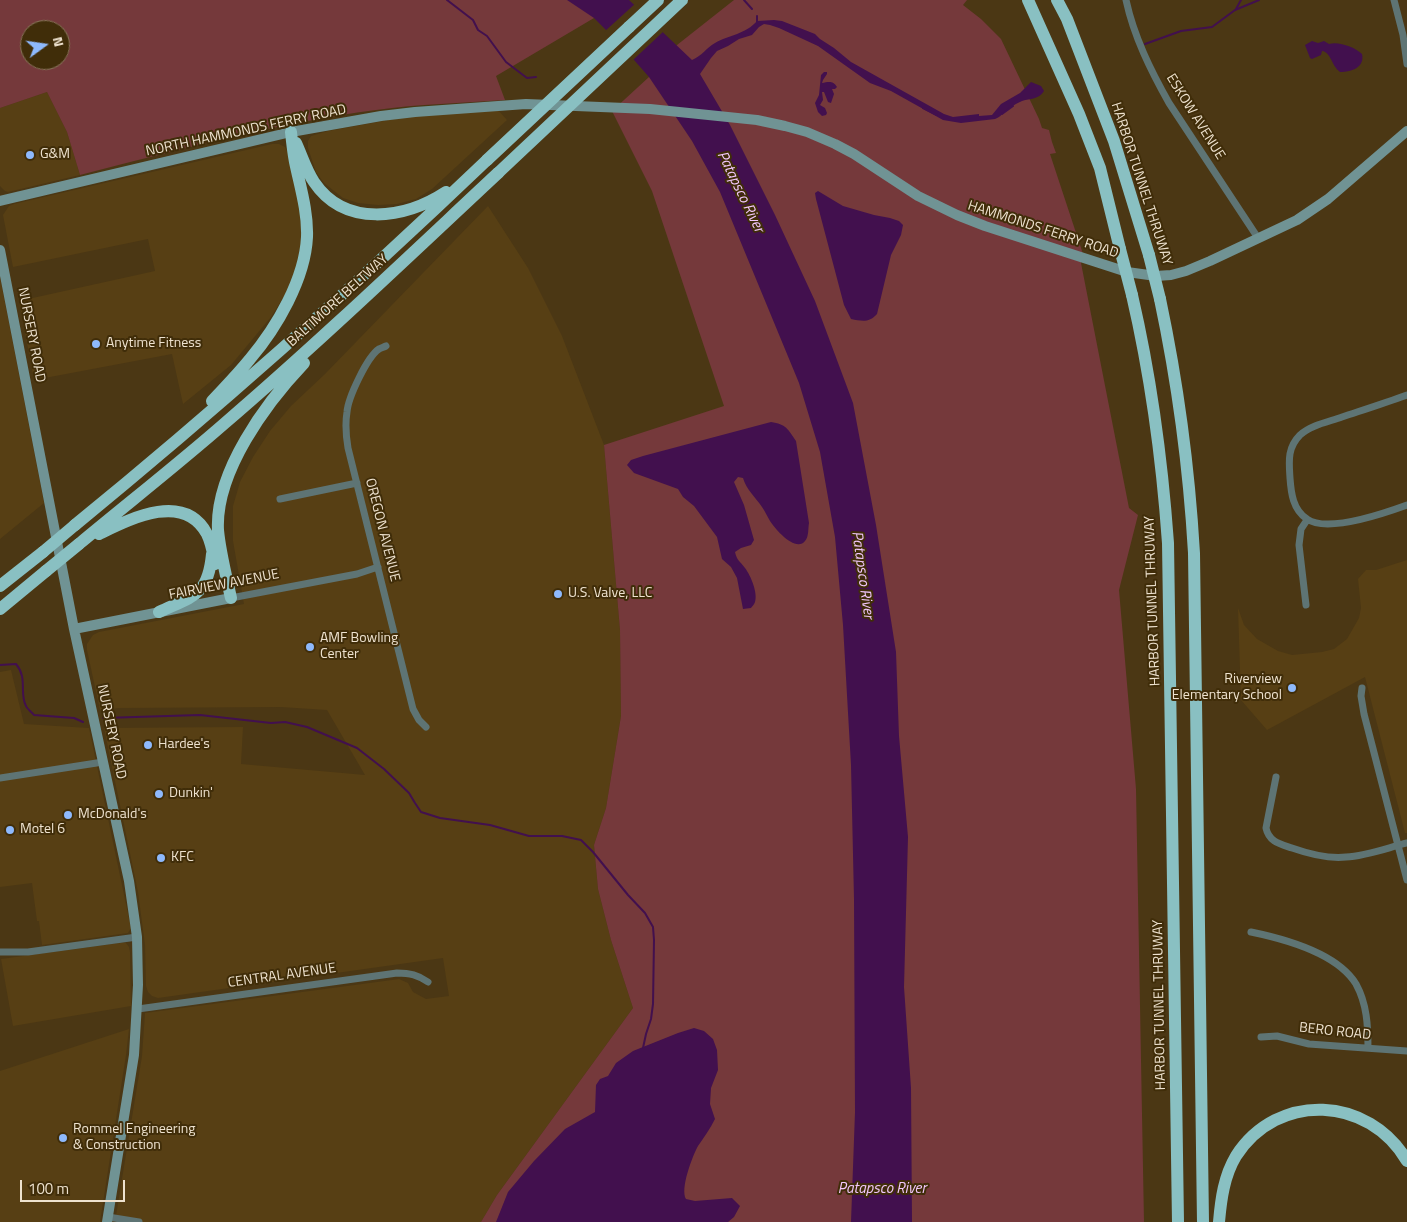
<!DOCTYPE html>
<html>
<head>
<meta charset="utf-8">
<style>
	body { margin:0 }
	#map { position:relative; width:1407px; height:1222px; overflow:hidden; background:#4b3714; font-family:"Titillium Web",sans-serif }
	canvas { display:block }
	.north { position:absolute; left:20px; top:20px; width:50px; height:50px; box-sizing:border-box; background:#402d09; border:1px solid #867558; border-radius:50%; rotate:76deg; font-size:14px; font-weight:700; line-height:20px; text-align:center; color:#eee2cf }
	.north::after { content:''; display:block; margin:auto; width:18px; height:22px; background:#8eb9fc; clip-path:polygon(50% 0,100% 100%,50% 72%,0 100%) }
	.scale { position:absolute; left:20px; top:1180px; width:105px; height:22px; box-sizing:border-box; border:2px solid #eee2cf; border-top:0; padding-left:6px; font-size:15px; line-height:18px; white-space:nowrap; color:#eee2cf; -webkit-text-stroke:4px #402d09; paint-order:stroke }
</style>
</head>
<body>
<div id="map">
<canvas width="1407" height="1222"></canvas>
<div class="north">N</div>
<div class="scale">100 m</div>
</div>
<script>
const g = document.querySelector('canvas').getContext('2d');
g.lineJoin = 'round';
function fill(path, color) {
  g.fillStyle = color;
  g.fill(path, 'evenodd');
}
function trace(path, color, width, dash) {
  g.strokeStyle = color;
  g.lineWidth = width;
  g.lineCap = dash ? 'butt' : 'round';
  g.setLineDash(dash || []);
  g.stroke(path);
}
function drawText(font, color, halo, rows, align = 'center') {
  g.font = font + ' "Titillium Web",sans-serif';
  g.lineWidth = 4;
  g.setLineDash([]);
  g.textBaseline = 'middle';
  g.strokeStyle = halo;
  g.fillStyle = color;
  for (const [text, x, y, turn = 0] of rows) {
    g.save();
    g.translate(x, y);
    g.rotate((+turn || 0) * Math.PI / 180);
    g.textAlign = isNaN(turn) ? turn : align;
    if (halo) g.strokeText(text, 0, 0);
    g.fillText(text, 0, 0);
    g.restore();
  }
}
fill(new Path2D(`
	M47,92l20,40 13,43 -72,17 -3,-1 -5,-5v-78z
	M498,110l9,10 -75,69 -16,10 -19,5 -19,1 -20,-2 -15,-5 -19,-15 -8,-11 -8,-24v-7l3,-5 17,-5 83,-15z
	M272,144h7l6,3 4,7 13,58v33l-11,40 -20,32 -40,48 -48,39 -11,-50 -138,26 -15,-79 136,-30 -7,-32 -135,28 -10,-52 6,-9 5,-2z
	M488,206l40,62 34,68 42,109 16,185 1,86 -15,92 -12,37 4,44 13,51 22,68 -136,187 -16,27h-366l27,-166 3,-43 247,-33 7,-1 9,4 5,9 13,7 23,-3 -6,-38 -285,40 -6,-2 -4,-4 -2,-6 -1,-41 -7,-53 -34,-164 139,-1 -2,37 124,11 -38,-65 -46,-3 -162,1 -19,2 -13,-60v-6l6,-9 6,-3 145,-28 -11,-63v-35l7,-24 13,-25 17,-26 21,-25 34,-32z
	M0,277l44,226 -44,36z
	M1407,560v273h-2l-40,-156 -98,53 -26,-30 -3,-92 6,17 13,14 21,12 14,4 30,-3 12,-3 13,-10 12,-21 2,-10 -3,-29 8,-9h10z
	M11,670l13,54 65,4 42,200 -3,5 -86,12 -3,-24h-2l-5,-38 -32,4v-215z
	M120,943h6l3,4 1,5 1,54 -118,20 -12,-67z
	M129,1029l-3,26 -26,167h-100v-151z`), '#573f14');
fill(new Path2D(`
	M0,0h595l-1,18 -98,58 9,24c-43,3 -86,4 -129,10 -100,13 -198,40 -296,65l-13,-43 -20,-40 -47,16zM30,30h30v30h-30z
	M734,0h233l-4,5 18,14 20,20 38,80 3,9 7,2 3,12 4,11 -6,1 33,100 -2,9 48,245 9,7 -19,75 17,199 8,433h-663l16,-27 136,-187 -22,-68 -13,-51 -4,-44 12,-37 15,-92 -1,-86 -16,-185 120,-39 -72,-215 -40,-80 37,-34 28,-32z`), '#75393b');
fill(new Path2D(`
	M567,0h62l63,60c10,-4 14,-12 23,-17 14,-8 31,-9 42,-22l17,-1 8,1 33,13 5,5 14,9 17,14 93,52 9,3 26,-3v2l13,-1 9,-11 19,-11 11,-11 10,4 3,5c-6,9 -13,7 -22,10 -5,2 -13,7 -17,11 -4,3 -5,5 -10,7l-34,4 -18,-3 -52,-29 -21,-8 -52,-37 -39,-18 -9,-3 -6,-1 -5,3 -7,8 -13,4 -11,7 -11,5 -6,7 -11,16 30,51 45,90 40,86 38,102 23,122 20,127 3,84 9,101 -4,150 7,101 1,134h-61l4,-110 -1,-213 -3,-134 -8,-140 -8,-88 -15,-85 -21,-69 -31,-75 -48,-116 -28,-51 -43,-64 -29,-33 -26,-26z
	M1312,41l6,2 6,-2 5,3c9,-3 26,3 33,10 3,13 -10,18 -22,18 -9,-7 -9,-20 -18,-21l-1,4 -9,4 -2,-1 -5,-13z
	M824,72h3v2l-4,6 -1,3c6,-1 11,-3 15,4l-2,2h-3l2,5 -3,9 -3,-1 -4,-10h-2l1,8 -3,5 5,3 2,5 -1,2 -4,1 -4,-4 -3,-9 4,-8 2,-20z
	M818,191l25,15 31,9 16,3 9,3 4,4 -2,10 -10,20 -14,59c-8,9 -15,7 -26,5l-7,-14 -28,-106 -1,-6z
	M771,422c15,2 17,7 25,19l13,82c-1,5 0,14 -4,18 -9,12 -30,-12 -35,-20 -3,-5 -5,-10 -8,-14 -6,-9 -16,-18 -19,-29l-5,-1 -4,5 10,23 10,35 -3,5 -10,3 -6,4c2,9 5,9 10,16 6,8 13,25 10,34 -1,3 -3,4 -4,6l-8,1 -6,-31 -6,-11 -9,-8 -5,-22 -23,-31 -11,-9 -5,-8 -44,-16 -7,-8 4,-5 12,-4z
	M694,1028l10,3 9,8 4,11 1,20 -7,18 -1,16 5,15c-5,10 -11,18 -17,27 -6,11 -18,43 -12,53l9,2 37,-3 8,8 -6,11 -6,5h-232l12,-30 26,-31 31,-32 30,-17 1,-27 4,-6 8,-3 8,-13 17,-12 45,-18z`), '#42104e');
fill(new Path2D(`
	M636,3l29,27 -33,31 -28,-29z`), '#4b3714');
trace(new Path2D(`
	M447,0l26,20 5,10 9,6 19,26 21,16 9,-1
	M744,0l8,9
	M1236,9l5,-9
	M757,16v7
	M1145,44l36,-13 31,-4 23,-17 24,-10
	M923,108l14,7
	M1002,114l11,-8
	M0,665l16,-1c12,14 3,29 10,42 1,3 6,6 8,9l40,3 9,4
	M103,718l97,-3 71,8 14,-1 22,5 50,21 27,21 25,24 6,10 6,9 19,6 50,7 39,11h33l19,4 12,12 35,43 17,18 8,14 1,13 -1,64 -2,15 -5,15 -3,14`), '#42104e', 2);
trace(new Path2D(`
	M1126,0c8,37 25,71 43,103l89,135
	M1394,0l9,35 4,29
	M386,346c-2,1 -5,2 -7,3 -12,8 -31,49 -32,63 -2,12 -1,24 1,36l65,261 6,11 7,7
	M1407,395c-22,8 -44,15 -65,22 -14,5 -31,8 -42,18 -13,13 -11,27 -10,43 1,15 3,32 17,41 20,14 78,-6 100,-14
	M280,499l77,-16
	M231,598l126,-24 21,-7
	M1306,605l-7,-60 2,-16 6,-9
	M1362,688l-1,8 3,18 43,166
	M1276,777l-10,51c3,14 14,16 26,20 17,6 35,11 54,9 20,-1 41,-9 61,-14
	M0,778l103,-16
	M1251,932c34,7 86,21 105,52 11,20 12,42 12,64
	M0,952h28l109,-15
	M138,1009l259,-36c13,0 21,2 31,9
	M1261,1037l16,-1 32,8 98,7
	M108,1217l31,5`), '#5e7474', 7);
trace(new Path2D(`
	M0,201l291,-69 90,-16 34,-4 111,-8 124,5 107,11 28,6 22,6 28,12 19,10 64,42 39,19 28,11 142,46 29,4 15,-1 15,-4 24,-10 87,-41 31,-21 79,-68
	M0,250l74,379 55,252 8,56 1,48 -4,70 -27,167
	M74,629l157,-31`), '#709394', 10);
trace(new Path2D(`
	M1028,0l51,114 21,54 20,81
	M1057,0l10,19 47,122 35,114
	M629,27l29,-27
	M296,143c6,13 10,27 18,39 31,46 91,37 132,10
	M1132,295c19,82 30,164 36,248l10,679
	M1160,299c18,85 29,168 34,254l9,669
	M212,401c13,-14 26,-27 38,-42 27,-32 55,-80 57,-122 1,-25 -7,-51 -12,-75 -2,-10 -3,-20 -4,-30
	M75,525c142,-116 279,-238 412,-365
	M99,534c31,-15 85,-43 108,0 5,10 6,20 8,30
	M79,544c48,-40 98,-79 146,-121 93,-80 183,-166 273,-250
	M0,586l43,-34
	M231,598c-5,-23 -11,-46 -13,-68 -3,-58 48,-127 86,-167
	M0,609l46,-38
	M159,612c34,-16 49,-16 53,-58
	M1219,1222c2,-23 5,-46 17,-66 42,-65 133,-60 171,5`), '#89c0c2', 12);
trace(new Path2D(`
	M487,160l142,-133
	M498,173l184,-173
	M1120,249l12,46
	M1149,255l11,44
	M43,552l32,-27
	M46,571l33,-27`), '#89c0c2', 12);
for (const [x, y, r, color] of [
	[30,155,5,"#8eb9fc"],
	[96,344,5,"#8eb9fc"],
	[558,594,5,"#8eb9fc"],
	[310,647,5,"#8eb9fc"],
	[1292,688,5,"#8eb9fc"],
	[148,745,5,"#8eb9fc"],
	[159,794,5,"#8eb9fc"],
	[68,815,5,"#8eb9fc"],
	[10,830,5,"#8eb9fc"],
	[161,858,5,"#8eb9fc"],
	[63,1138,5,"#8eb9fc"]
]) {
  const dot = new Path2D();
  dot.arc(x, y, r, 0, 2 * Math.PI);
  g.fillStyle = color;
  g.fill(dot);
  trace(dot, '#402d09', 2);
}
drawText('14px', '#eee2cf', '#402d09', [
	["ESKOW AVENUE",1195,117,58],
	["NORTH HAMMONDS FERRY ROAD",246,131,-12],
	["HARBOR TUNNEL THRUWAY",1141,184,72],
	["HAMMONDS FERRY ROAD",1043,230,18],
	["BALTIMORE BELTWAY",338,301,-42],
	["NURSERY ROAD",31,335,79],
	["OREGON AVENUE",382,530,76],
	["FAIRVIEW AVENUE",224,585,-11],
	["HARBOR TUNNEL THRUWAY",1153,601,-92],
	["NURSERY ROAD",111,732,78],
	["CENTRAL AVENUE",282,976,-8],
	["HARBOR TUNNEL THRUWAY",1160,1005,-91],
	["BERO ROAD",1335,1032,6]
]);
drawText('14px', '#eee2cf', '#402d09', [
	["G&M",40,155],
	["Anytime Fitness",106,344],
	["U.S. Valve, LLC",568,594],
	["AMF Bowling",320,639],
	["Center",320,655],
	["Riverview",1282,680,"right"],
	["Elementary School",1282,696,"right"],
	["Hardee's",158,745],
	["Dunkin'",169,794],
	["McDonald's",78,815],
	["Motel 6",20,830],
	["KFC",171,858],
	["Rommel Engineering",73,1130],
	["& Construction",73,1146]
], 'left');
drawText('italic 15px', '#f3c8fe', '#402d09', [
	["Patapsco River",740,192,64],
	["Patapsco River",862,575,82],
	["Patapsco River",882,1189]
]);
</script>
</body>
</html>
